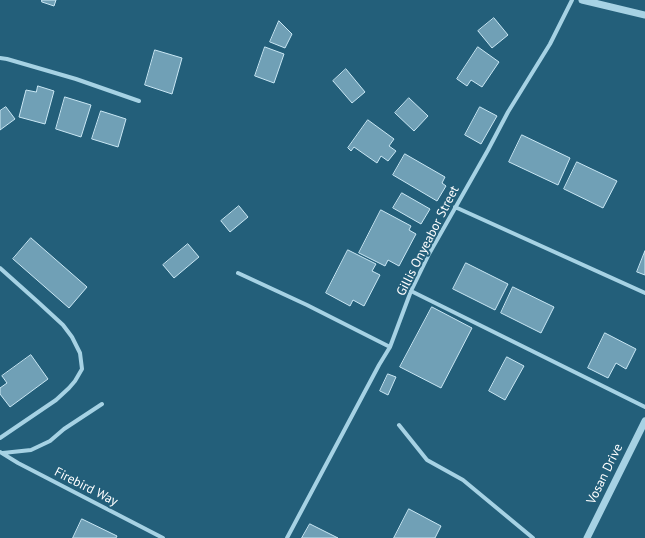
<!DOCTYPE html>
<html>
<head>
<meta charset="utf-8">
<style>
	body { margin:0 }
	canvas { display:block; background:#235f7a }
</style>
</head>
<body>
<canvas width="645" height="538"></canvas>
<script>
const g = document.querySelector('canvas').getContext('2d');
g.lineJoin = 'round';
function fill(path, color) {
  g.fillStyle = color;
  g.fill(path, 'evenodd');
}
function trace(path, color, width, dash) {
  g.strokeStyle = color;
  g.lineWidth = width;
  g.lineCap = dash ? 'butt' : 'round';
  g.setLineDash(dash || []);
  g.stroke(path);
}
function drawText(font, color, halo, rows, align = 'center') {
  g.font = font + ' "PT Sans",sans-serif';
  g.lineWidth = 4;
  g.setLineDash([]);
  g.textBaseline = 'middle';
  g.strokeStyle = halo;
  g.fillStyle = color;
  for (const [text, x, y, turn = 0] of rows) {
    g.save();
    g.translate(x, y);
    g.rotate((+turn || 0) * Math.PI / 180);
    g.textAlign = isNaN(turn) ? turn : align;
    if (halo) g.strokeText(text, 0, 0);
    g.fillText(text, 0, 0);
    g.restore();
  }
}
const building = new Path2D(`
	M42,0h14l-2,6 -12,-4z
	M494,18l14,17 -16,13 -14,-17z
	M279,21l13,13 -7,14 -15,-6z
	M265,47l19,7 -10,29 -19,-7z
	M478,47l21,15 -17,25 -11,-7 -4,6 -10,-7z
	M155,50l27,8 -10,36 -27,-9z
	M346,69l19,23 -13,11 -19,-22z
	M38,86l16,5 -9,33 -26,-7 7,-27 10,2z
	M65,97l26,8 -10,32 -25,-8z
	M409,98l19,18 -14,15 -19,-18z
	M6,107l9,12 -15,11v-19z
	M480,107l17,9 -16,28 -16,-9z
	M101,111l25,8 -8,28 -26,-8z
	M368,120l26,19 -5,7 7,5 -8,10 -7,-5 -4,7 -23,-16 -3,4 -3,-3z
	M522,135l48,23 -12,27 -49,-23z
	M405,154l40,23 -3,6 4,3 -9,15 -44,-26z
	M577,162l40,19 -14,27 -39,-19z
	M402,193l28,16 -9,15 -28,-16z
	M239,206l9,11 -18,15 -9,-11z
	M381,210l30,16 -2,4 7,4 -17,32 -11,-6 -3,6 -26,-13z
	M31,238l56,49 -18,21 -56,-49z
	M188,244l11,13 -25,21 -11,-13z
	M348,250l28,14 -4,7 8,4 -16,31 -11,-6 -3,6 -24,-13z
	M645,251v24l-8,-3z
	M466,263l42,21 -13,26 -42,-21z
	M513,287l41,20 -13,26 -40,-20z
	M432,307l40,21 -31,60 -41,-21z
	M605,333l31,16 -10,20 -10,-6 -8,15 -20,-10z
	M31,355l17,24 -38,28 -10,-13v-6l7,-5 -5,-7z
	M507,357l17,9 -19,34 -16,-9z
	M388,374l8,3 -8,18 -8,-4z
	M409,509l32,17 -6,12h-41z
	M82,519l35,17 -1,2h-43z
	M310,524l28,14h-36z`);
fill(building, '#70a0b6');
trace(building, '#c9e7f4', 1);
trace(new Path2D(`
	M0,58l7,1 69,20 63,22
	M455,207l190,86
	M0,268l38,34 25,23 9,12 8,16 2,16 -7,12 -6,7 -13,12 -56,38
	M238,273l69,32 83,42
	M411,291l234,116
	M399,425l28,35 36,20 70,58
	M0,452l18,11 145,75
	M3,453l28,-3 19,-9 14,-12 38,-25
	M287,538l92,-173 11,-18 21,-56 18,-37 59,-104 20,-38 42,-68 22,-44`), '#a6d2e4', 4);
trace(new Path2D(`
	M582,0l63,15
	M587,538l58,-117`), '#a6d2e4', 7);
drawText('13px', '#fff', '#235f7a', [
	["Gillis Onyeabor Street",428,241,-63],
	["Vosan Drive",605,474,-64],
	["Firebird Way",86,487,27]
]);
</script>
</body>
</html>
